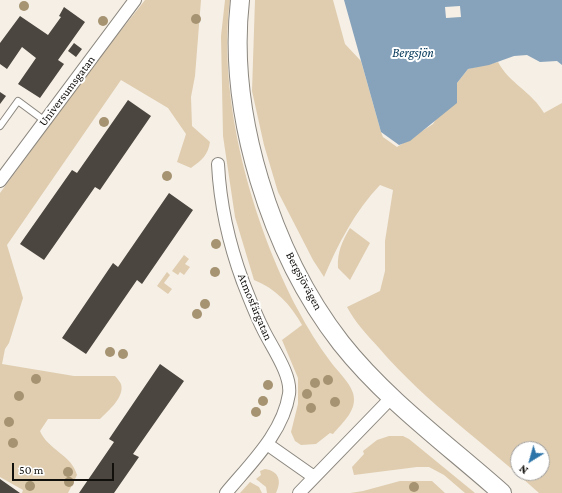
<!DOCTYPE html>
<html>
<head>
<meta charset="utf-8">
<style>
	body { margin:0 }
	#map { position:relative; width:562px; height:493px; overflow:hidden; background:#f5efe6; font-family:"Crimson Pro",serif }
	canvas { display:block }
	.north { position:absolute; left:510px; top:441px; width:40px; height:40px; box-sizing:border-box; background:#fff; border:1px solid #a09f9e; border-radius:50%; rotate:217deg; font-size:11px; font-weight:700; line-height:16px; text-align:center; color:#12100d }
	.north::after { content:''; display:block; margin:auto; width:14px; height:18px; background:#2d74a9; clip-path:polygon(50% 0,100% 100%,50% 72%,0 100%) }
	.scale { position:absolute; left:12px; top:463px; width:102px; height:18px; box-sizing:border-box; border:2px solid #12100d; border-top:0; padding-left:5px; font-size:12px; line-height:14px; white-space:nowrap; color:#12100d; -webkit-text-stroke:3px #fff; paint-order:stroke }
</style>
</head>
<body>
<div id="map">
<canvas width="562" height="493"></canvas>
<div class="north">N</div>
<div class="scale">50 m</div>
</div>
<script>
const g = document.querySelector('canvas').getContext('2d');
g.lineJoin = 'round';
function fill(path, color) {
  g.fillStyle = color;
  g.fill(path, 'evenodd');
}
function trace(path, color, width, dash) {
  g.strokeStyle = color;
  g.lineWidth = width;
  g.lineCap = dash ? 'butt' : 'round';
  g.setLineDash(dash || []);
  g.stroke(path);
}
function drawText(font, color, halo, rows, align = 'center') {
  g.font = font + ' "Crimson Pro",serif';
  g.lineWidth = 4;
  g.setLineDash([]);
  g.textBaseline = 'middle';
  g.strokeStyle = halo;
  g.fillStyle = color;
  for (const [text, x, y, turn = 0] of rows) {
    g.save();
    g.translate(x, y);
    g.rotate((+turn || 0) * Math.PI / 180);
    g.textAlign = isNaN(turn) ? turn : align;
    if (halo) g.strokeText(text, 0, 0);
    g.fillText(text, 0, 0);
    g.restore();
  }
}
fill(new Path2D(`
	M145,0h56l-6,76 -4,21 1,29 18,16c-2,13 -8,18 -19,26l-14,-6 9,-28 -18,-26 -47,-28 -114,165 16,53 -14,45 -4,6 -3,15 72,12h41c2,2 5,6 6,8 4,13 -13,27 -21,35h-52l-8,12c8,19 32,24 37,44l-9,18h-46l1,-3 -23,-13v-284l100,-136z
	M225,0h5c-13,98 22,223 68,310 9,17 20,35 32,51 7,10 19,20 23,32 5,17 -10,29 -20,41l-3,-1 -14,11 -15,1 -6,-4 -4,-9 7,-28v-26l-16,-38 20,-15c-11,-20 -27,-37 -48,-45l-19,-63 -12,-81 -2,-100z
	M255,0h78l12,44 16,17 20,71 2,5 14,10 36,-23 24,-41 11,-14 30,-7c11,21 34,30 46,51l18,-10v390h-23c-53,-49 -113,-90 -160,-145 -12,-13 -24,-26 -32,-41l33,-16 5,-20v-30l8,-51 -13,-5c-25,26 -42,59 -56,92l-11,-17 -35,-68 -14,-47 -12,-54zM518,449h24v24h-24z
	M350,228l20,15 -20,37 -12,-12c-1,-15 4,-27 12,-40z
	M184,255l5,4 -4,5 5,3 -6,8 -4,-3 -2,3 -6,-4z
	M167,272l3,3 -6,8 8,6 -4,5 -11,-8z
	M389,436h14l6,3 66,54h-10l-21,-18 -15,-8h-12l-63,8 -2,-8 12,-13 -1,-3 14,-11z
	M265,469c14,2 17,12 11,24h-9l-1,-6 -10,-8 5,-4 -1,-4z
	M400,481h32l13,12h-95l13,-2z
	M250,482l9,5 3,6h-22z`), '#e0cdaf');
fill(new Path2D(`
	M344,0h218v65l-5,-4 -17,1 -13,-7 -13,1 -25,9 -21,4 -11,14v20l-47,38 -11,4 -18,-13z`), '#87a3bb');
fill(new Path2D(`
	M460,6l1,11 -15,1 -1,-11z`), '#f5efe6');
fill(new Path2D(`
	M64,7l21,15 -27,38 6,4 -24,34 -22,-14 18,-26 -14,-11 -15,22 -7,-5v-21l20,-27 28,19 13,-18 -2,-1z
	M74,43l8,6 -6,8 -8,-6z
	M0,92l6,4 -6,8z
	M128,100l23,16 -51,74 -5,-3 -51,73 -24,-16 52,-74 5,3z
	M169,193l24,17 -51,74 -5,-4 -51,74 -24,-16 51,-75 5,4z
	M160,364l24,17 -51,73 6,3 -25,36h-35l35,-51 -5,-3z
	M0,479l20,14h-20z`), '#4b463f');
const lane = new Path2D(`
	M0,126l18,-25 27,20`);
const street = new Path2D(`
	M218,164c2,41 11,80 25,118 6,15 12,31 19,45 8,18 30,47 27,67 -6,39 -39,70 -63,99
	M0,181l135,-181
	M267,444l47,33
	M299,493l93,-96`);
const secondary = new Path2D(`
	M240,0c-13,113 31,253 101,343 45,57 107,102 161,150`);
trace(lane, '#8b867e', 8);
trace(street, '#8b867e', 14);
trace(secondary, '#8b867e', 20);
trace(lane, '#fff', 6);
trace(street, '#fff', 12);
trace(secondary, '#fff', 18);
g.fillStyle = '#a69372';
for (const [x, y] of [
	[24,6],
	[196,19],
	[103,21],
	[104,122],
	[167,176],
	[216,244],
	[215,272],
	[205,304],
	[197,314],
	[110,352],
	[123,354],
	[36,379],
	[328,380],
	[315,383],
	[268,385],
	[307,394],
	[19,396],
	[263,401],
	[335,402],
	[311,408],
	[256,412],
	[9,422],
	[13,443],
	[68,472],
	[69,482],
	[30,486],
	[414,487]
]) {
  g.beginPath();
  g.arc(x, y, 5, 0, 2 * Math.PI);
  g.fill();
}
drawText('12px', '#12100d', '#fff', [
	["Universumsgatan",67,91,-53],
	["Bergsjövägen",304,281,62],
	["Atmosfärgatan",255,307,67]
]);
drawText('italic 13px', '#013556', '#fff', [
	["Bergsjön",413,53]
]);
</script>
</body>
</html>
